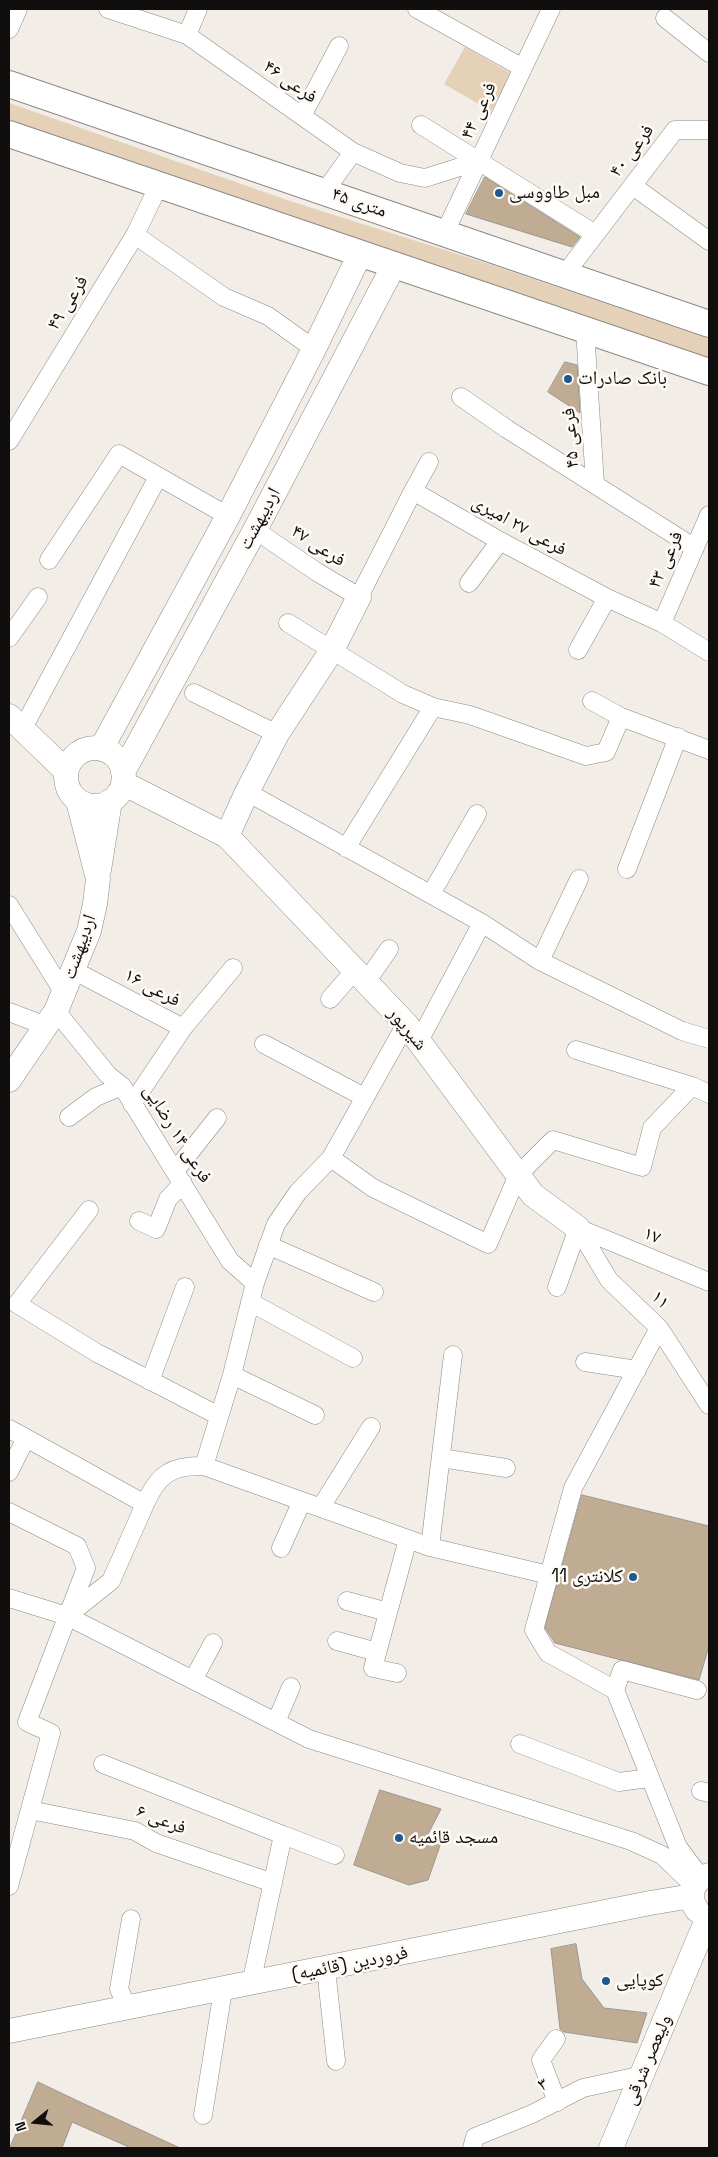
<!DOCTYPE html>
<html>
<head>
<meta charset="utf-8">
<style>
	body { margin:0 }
	#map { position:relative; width:718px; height:2157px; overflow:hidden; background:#f2ede7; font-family:"Space Grotesk",sans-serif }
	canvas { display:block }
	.frame { position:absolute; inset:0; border:10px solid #100f0d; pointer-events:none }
	.north { position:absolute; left:10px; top:2097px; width:50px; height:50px; -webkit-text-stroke:4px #fefaf6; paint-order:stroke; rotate:253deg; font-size:14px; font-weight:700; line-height:20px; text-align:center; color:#100f0d }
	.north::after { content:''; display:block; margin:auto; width:18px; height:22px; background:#100f0d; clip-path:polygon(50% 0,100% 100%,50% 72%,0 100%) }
</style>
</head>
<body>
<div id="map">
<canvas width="718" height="2157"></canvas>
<div class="frame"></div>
<div class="north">N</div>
</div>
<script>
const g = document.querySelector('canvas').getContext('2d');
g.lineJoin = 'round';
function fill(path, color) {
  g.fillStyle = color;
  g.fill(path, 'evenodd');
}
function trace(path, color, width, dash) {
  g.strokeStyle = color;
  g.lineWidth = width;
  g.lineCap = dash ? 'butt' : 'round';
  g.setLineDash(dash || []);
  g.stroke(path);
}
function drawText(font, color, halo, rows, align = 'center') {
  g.font = font + ' "Space Grotesk","Noto Naskh Arabic",sans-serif';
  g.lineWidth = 5;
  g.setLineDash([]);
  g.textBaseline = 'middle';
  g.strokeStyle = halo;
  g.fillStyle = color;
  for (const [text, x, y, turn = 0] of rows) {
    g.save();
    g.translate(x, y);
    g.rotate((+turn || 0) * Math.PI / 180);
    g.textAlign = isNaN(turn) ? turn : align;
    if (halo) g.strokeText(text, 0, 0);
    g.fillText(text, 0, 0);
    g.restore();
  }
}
fill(new Path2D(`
	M465,47l47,27 -21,37 -47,-27z
	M9,103l281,98 202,64 217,74v21l-700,-238z`), '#e5d0b8');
const building = new Path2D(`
	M485,177l95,60 -8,10 -106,-33z
	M565,362l12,3 3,48 -32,-21z
	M582,1495l127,31v120l-10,34 -144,-37 -10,-15z
	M380,1790l61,19 -14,27 15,4 -14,40 -19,5 -55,-20z
	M576,1944l6,35 22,29 43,5 -10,30 -73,-11 -4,-3 -9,-80z
	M38,2082l42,20 100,46h-49l-59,-26 -10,26h-52z`);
fill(building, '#c0ab93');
trace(building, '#9b9691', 1);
const street = new Path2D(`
	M108,9l79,26
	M198,9l-11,26 166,117 -28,39
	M417,9l106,59
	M665,18l44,35
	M9,29l9,-20
	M302,116l37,-70
	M421,125l174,109
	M353,152l47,21 25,5 54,-17
	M633,186l76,55
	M445,232l106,-223
	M135,235l89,62 44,19 46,33
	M565,274l110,-144h34
	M585,330l10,154
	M461,397l46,32 188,119
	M9,441l126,-206 24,-50
	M413,491l16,-29
	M255,530l62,42 42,25 54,-106 87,50 107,57 55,25 47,29
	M49,560l70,-106 109,62
	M469,583l31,-42
	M288,623l115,71 30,13 37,8 116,41 20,-4 15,-35
	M662,623l47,-108
	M9,638l29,-41
	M578,650l29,-52
	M194,693l83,41
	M592,701l29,16 88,33
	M23,728l135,-251
	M247,792l235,131 58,38 142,70 27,8
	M346,848l87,-141
	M627,869l51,-132
	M431,894l46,-80
	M9,905l55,88
	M540,961l39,-82
	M73,970l110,58 -51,76
	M366,982l23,-33
	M330,999l25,-29
	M56,1011l52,64 14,11 108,175 25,22
	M9,1012l37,14
	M183,1028l50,-60
	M419,1041l63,-118
	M264,1044l100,53
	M576,1050l116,36 17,8
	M69,1117l27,-20 26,-11
	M331,1158l42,30 115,56 30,-69 35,-35 89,27 10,-39 40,-42
	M175,1171l42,-53
	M89,1210l-72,94 80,49 122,63
	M139,1221l17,8 12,-30 15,-16
	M578,1228l31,52 50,48 50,77
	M578,1228l131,54
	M268,1245l106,47
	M557,1287l21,-59
	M250,1302l103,56
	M659,1328l-86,160 -39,142 14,23 67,37 63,157 23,31
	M585,1362l52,8
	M232,1375l83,40
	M150,1381l35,-94
	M9,1429l17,9 -17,34
	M26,1438l119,66 -34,77 -44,35
	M441,1458l65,10
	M204,1466l28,-91 23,-92 21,-59 22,-32 33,-34 75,-134
	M145,1504c13,-30 27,-39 59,-38l226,81 119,28
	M321,1507l50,-80
	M9,1512l68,34 9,22 -59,154 24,11 -42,153
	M430,1547l23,-192
	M281,1548l21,-47
	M9,1598l58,18 242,123 322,102 31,14 32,31
	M347,1601l41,11
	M337,1641l40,11
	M397,1673l-24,-5 35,-129
	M193,1680l20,-37
	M615,1690l7,-20 75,20
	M276,1722l15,-35
	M520,1744l99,38 30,-4
	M103,1764l180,71 -32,149
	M701,1791l8,2
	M30,1810l105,21 21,12 117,40
	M283,1835l52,20
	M326,1969l10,92
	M128,2009l-9,-20 12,-70
	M556,2039l-15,21 16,42
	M203,2115l20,-125
	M472,2148l3,-11 57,-23 51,-26 60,-13`);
const secondary = new Path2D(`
	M9,716l57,55
	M66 777a29 29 0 1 1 58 0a29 29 0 1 1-58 0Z
	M101,749l127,-233 86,-167 46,-95
	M123,772l132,-242 139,-265
	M123,783l104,53 179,188 127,171 45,33
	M227,836l20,-44 30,-58 55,-84 27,-53
	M99,870l11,-69
	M9,1080l47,-69 33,-80 6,-27 3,-25 -20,-78
	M697,1910c-10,-14 -5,-30 12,-35
	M9,2031l641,-128 42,-7
	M611,2148l97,-231`);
const primary = new Path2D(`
	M9,84l700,240
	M9,134l700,238`);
trace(street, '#8e8984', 19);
trace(secondary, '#8e8984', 25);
trace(primary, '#8e8984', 28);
trace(street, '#fff', 18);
trace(secondary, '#fff', 24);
trace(primary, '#fff', 26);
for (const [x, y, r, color] of [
	[499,193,5,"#205890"],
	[568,379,5,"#205890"],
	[633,1577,5,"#205890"],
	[399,1838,5,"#205890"],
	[606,1981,5,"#205890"]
]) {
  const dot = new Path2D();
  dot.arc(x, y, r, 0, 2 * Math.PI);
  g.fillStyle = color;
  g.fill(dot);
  trace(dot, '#fefaf6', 2);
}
drawText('19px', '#100f0d', '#fefaf6', [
	["فرعی ۴۶",290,82,35],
	["فرعی ۴۴",479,111,-65],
	["فرعی ۴۰",632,151,-53],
	["۴۵ متری",359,203,19],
	["فرعی ۴۹",68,303,-58],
	["فرعی ۴۵",571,438,-94],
	["اردیبهشت",260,519,-62],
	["فرعی ۲۷ امیری",519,526,29],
	["فرعی ۴۷",318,546,33],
	["فرعی ۴۳",666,560,-66],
	["اردیبهشت",80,947,-71],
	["فرعی ۱۶",152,988,28],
	["شیرپور",407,1029,50],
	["فرعی ۱۴ رضایی",177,1134,58],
	["۱۷",652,1236,22],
	["۱۱",660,1300,44],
	["فرعی ۶",161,1820,21],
	["فروردین (قائمیه)",350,1964,-11],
	["ولیعصر شرقی",648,2060,-67],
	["۳",543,2085,-27]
]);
drawText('19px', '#100f0d', '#fefaf6', [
	["مبل طاووسی",509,193],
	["بانک صادرات",578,379],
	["کلانتری 11",623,1577,"right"],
	["مسجد قائمیه",409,1838],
	["کوپایی",616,1981]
], 'left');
</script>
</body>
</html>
